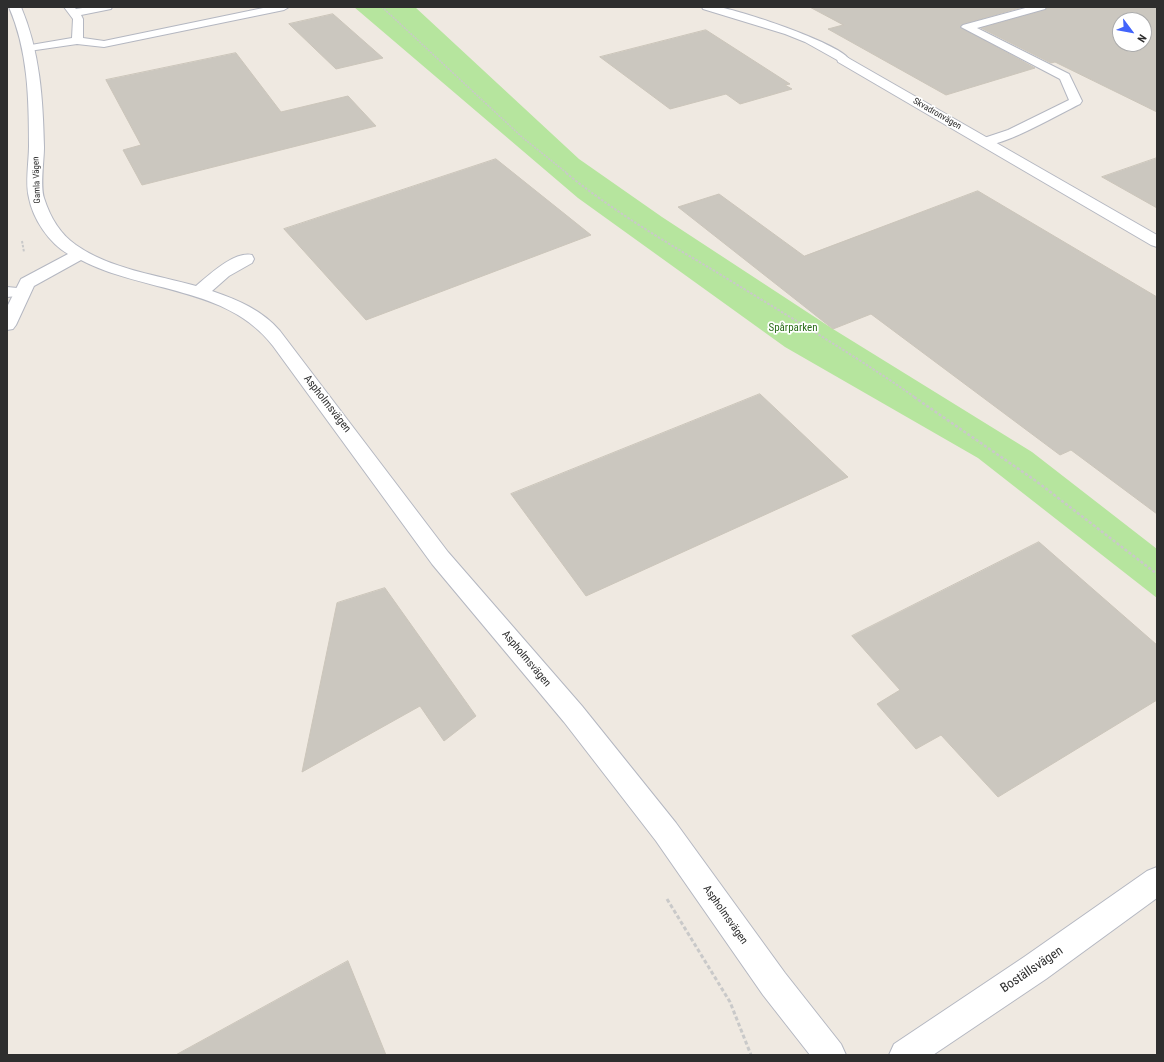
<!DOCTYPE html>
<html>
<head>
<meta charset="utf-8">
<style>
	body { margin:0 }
	#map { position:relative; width:1164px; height:1062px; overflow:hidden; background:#efe9e1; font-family:"Roboto Condensed",sans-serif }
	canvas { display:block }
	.frame { position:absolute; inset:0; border:8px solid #2e2e2e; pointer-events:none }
	.north { position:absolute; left:1112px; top:12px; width:40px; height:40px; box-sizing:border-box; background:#fff; border:1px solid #ababab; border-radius:50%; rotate:122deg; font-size:11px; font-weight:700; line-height:16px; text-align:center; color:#2e2e2e }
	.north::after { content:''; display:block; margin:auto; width:14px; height:18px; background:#4264fb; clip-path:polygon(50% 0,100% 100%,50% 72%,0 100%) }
</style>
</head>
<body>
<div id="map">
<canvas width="1164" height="1062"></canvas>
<div class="frame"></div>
<div class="north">N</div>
</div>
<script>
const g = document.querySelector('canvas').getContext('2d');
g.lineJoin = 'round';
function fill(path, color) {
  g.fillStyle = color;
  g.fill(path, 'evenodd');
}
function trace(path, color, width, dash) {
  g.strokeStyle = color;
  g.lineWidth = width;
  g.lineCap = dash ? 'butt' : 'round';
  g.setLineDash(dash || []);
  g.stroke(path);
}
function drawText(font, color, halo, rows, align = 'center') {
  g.font = font + ' "Roboto Condensed",sans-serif';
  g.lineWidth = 3.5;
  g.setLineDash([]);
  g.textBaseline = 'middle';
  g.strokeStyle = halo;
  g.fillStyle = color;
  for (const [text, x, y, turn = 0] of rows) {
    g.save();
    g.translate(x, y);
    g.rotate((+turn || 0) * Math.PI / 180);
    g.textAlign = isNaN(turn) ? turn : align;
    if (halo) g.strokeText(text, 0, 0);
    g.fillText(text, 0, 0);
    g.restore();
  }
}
fill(new Path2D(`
	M354,7h61l164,152 83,58 171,112 199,123 125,97v49l-179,-140 -193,-111 -207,-149z`), '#b6e59e');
const building = new Path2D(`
	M810,7h213l-60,17 -3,3 75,41 -89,27 -118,-66 15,-4z
	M1047,7h110v105l-102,-50 -4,1 -70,-35 64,-18zM1120,20h24v24h-24z
	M333,14l50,44 -47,11 -47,-45z
	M706,30l84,54 -5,1 7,4 -52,15 -14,-10 -56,15 -70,-52z
	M236,53l45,59 67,-16 28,30 -234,59 -19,-35 18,-5 -35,-65z
	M1157,158v50l-55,-31z
	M496,159l95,76 -225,85 -82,-91z
	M978,191l179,106v217l-86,-64 -11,5 -189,-141 -38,15 -155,-122 41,-13 85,62z
	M760,394l88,83 -262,119 -75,-102z
	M1039,542l118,103v55l-159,97 -57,-62 -25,14 -39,-45 23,-14 -48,-54z
	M385,588l91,128 -32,25 -24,-35 -118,66 35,-169z
	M348,961l38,94h-210z`);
fill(building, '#cbc7bf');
trace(building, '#cbc5ba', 1);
const lane = new Path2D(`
	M64,7h10l2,2 13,-2h23l-1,2 -30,6 2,4v19l21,3 164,-34h21l-5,3 -180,37 -27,-3 -48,7 -4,-1 -2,-2 2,-2 47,-8 1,-19z
	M702,7c5,0 10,0 15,0 21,2 121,36 132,52l-6,3 -4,-1 -34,-19 -20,-8 -82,-25z
	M1029,7h17l-1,2 -68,19 92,46 13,27 -2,3c-19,9 -80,45 -99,41l-2,-3 2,-3 27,-9 61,-30 -9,-21 -99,-52 2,-2z
	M7,287l21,2 2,3 -2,3 -21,2z`);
const street = new Path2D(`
	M9,7h12c19,45 22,92 23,140 0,14 -4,38 0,51 6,19 16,36 32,47 34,24 81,30 120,41 13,-11 38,-35 56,-31l2,4 -2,4 -23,13 -17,15c26,9 50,19 68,40l168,221 134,154 94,117 109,150 56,71 5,11h-36l-47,-60 -107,-154 -92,-119 -132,-158 -159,-218c-46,-60 -129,-53 -192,-86l-47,26 -18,39 -3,4 -6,1v-23l14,-28 47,-25c-19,-11 -35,-35 -39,-56 -4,-14 0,-37 0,-52 0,-48 -1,-95 -20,-139z
	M843,55l314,180v12l-6,-2 -313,-183 -1,-3 1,-3z
	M1157,867v31l-111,81 -113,76h-44l5,-11 130,-87 123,-86z`);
trace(lane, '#b4b7c1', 2);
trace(street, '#b4b7c1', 2);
trace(new Path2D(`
	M382,7l141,131 45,36`), '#c9c9c9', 1.5, [2, 1]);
trace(new Path2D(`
	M566,173c46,37 96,67 147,97 68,42 137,82 203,128
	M22,241l2,11`), '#c9c9c9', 2, [2.5, 1.5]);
trace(new Path2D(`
	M914,397l122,84 121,93`), '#c9c9c9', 2.5, [3, 2]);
trace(new Path2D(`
	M667,899l63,103 21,53`), '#c9c9c9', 3, [4, 2.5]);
fill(lane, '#fff');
fill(street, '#fff');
drawText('9px', '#2e2e2e', '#fff', [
	["Skvadronvägen",937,114,30],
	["Gamla Vägen",37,180,-92]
]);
drawText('11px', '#2c6e1b', '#fff', [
	["Spårparken",793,328]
]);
drawText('11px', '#2e2e2e', '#fff', [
	["Aspholmsvägen",327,404,52],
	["Aspholmsvägen",526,659,50],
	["Aspholmsvägen",725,915,55]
]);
drawText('13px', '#2e2e2e', '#fff', [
	["Boställsvägen",1032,970,-34]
]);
</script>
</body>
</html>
